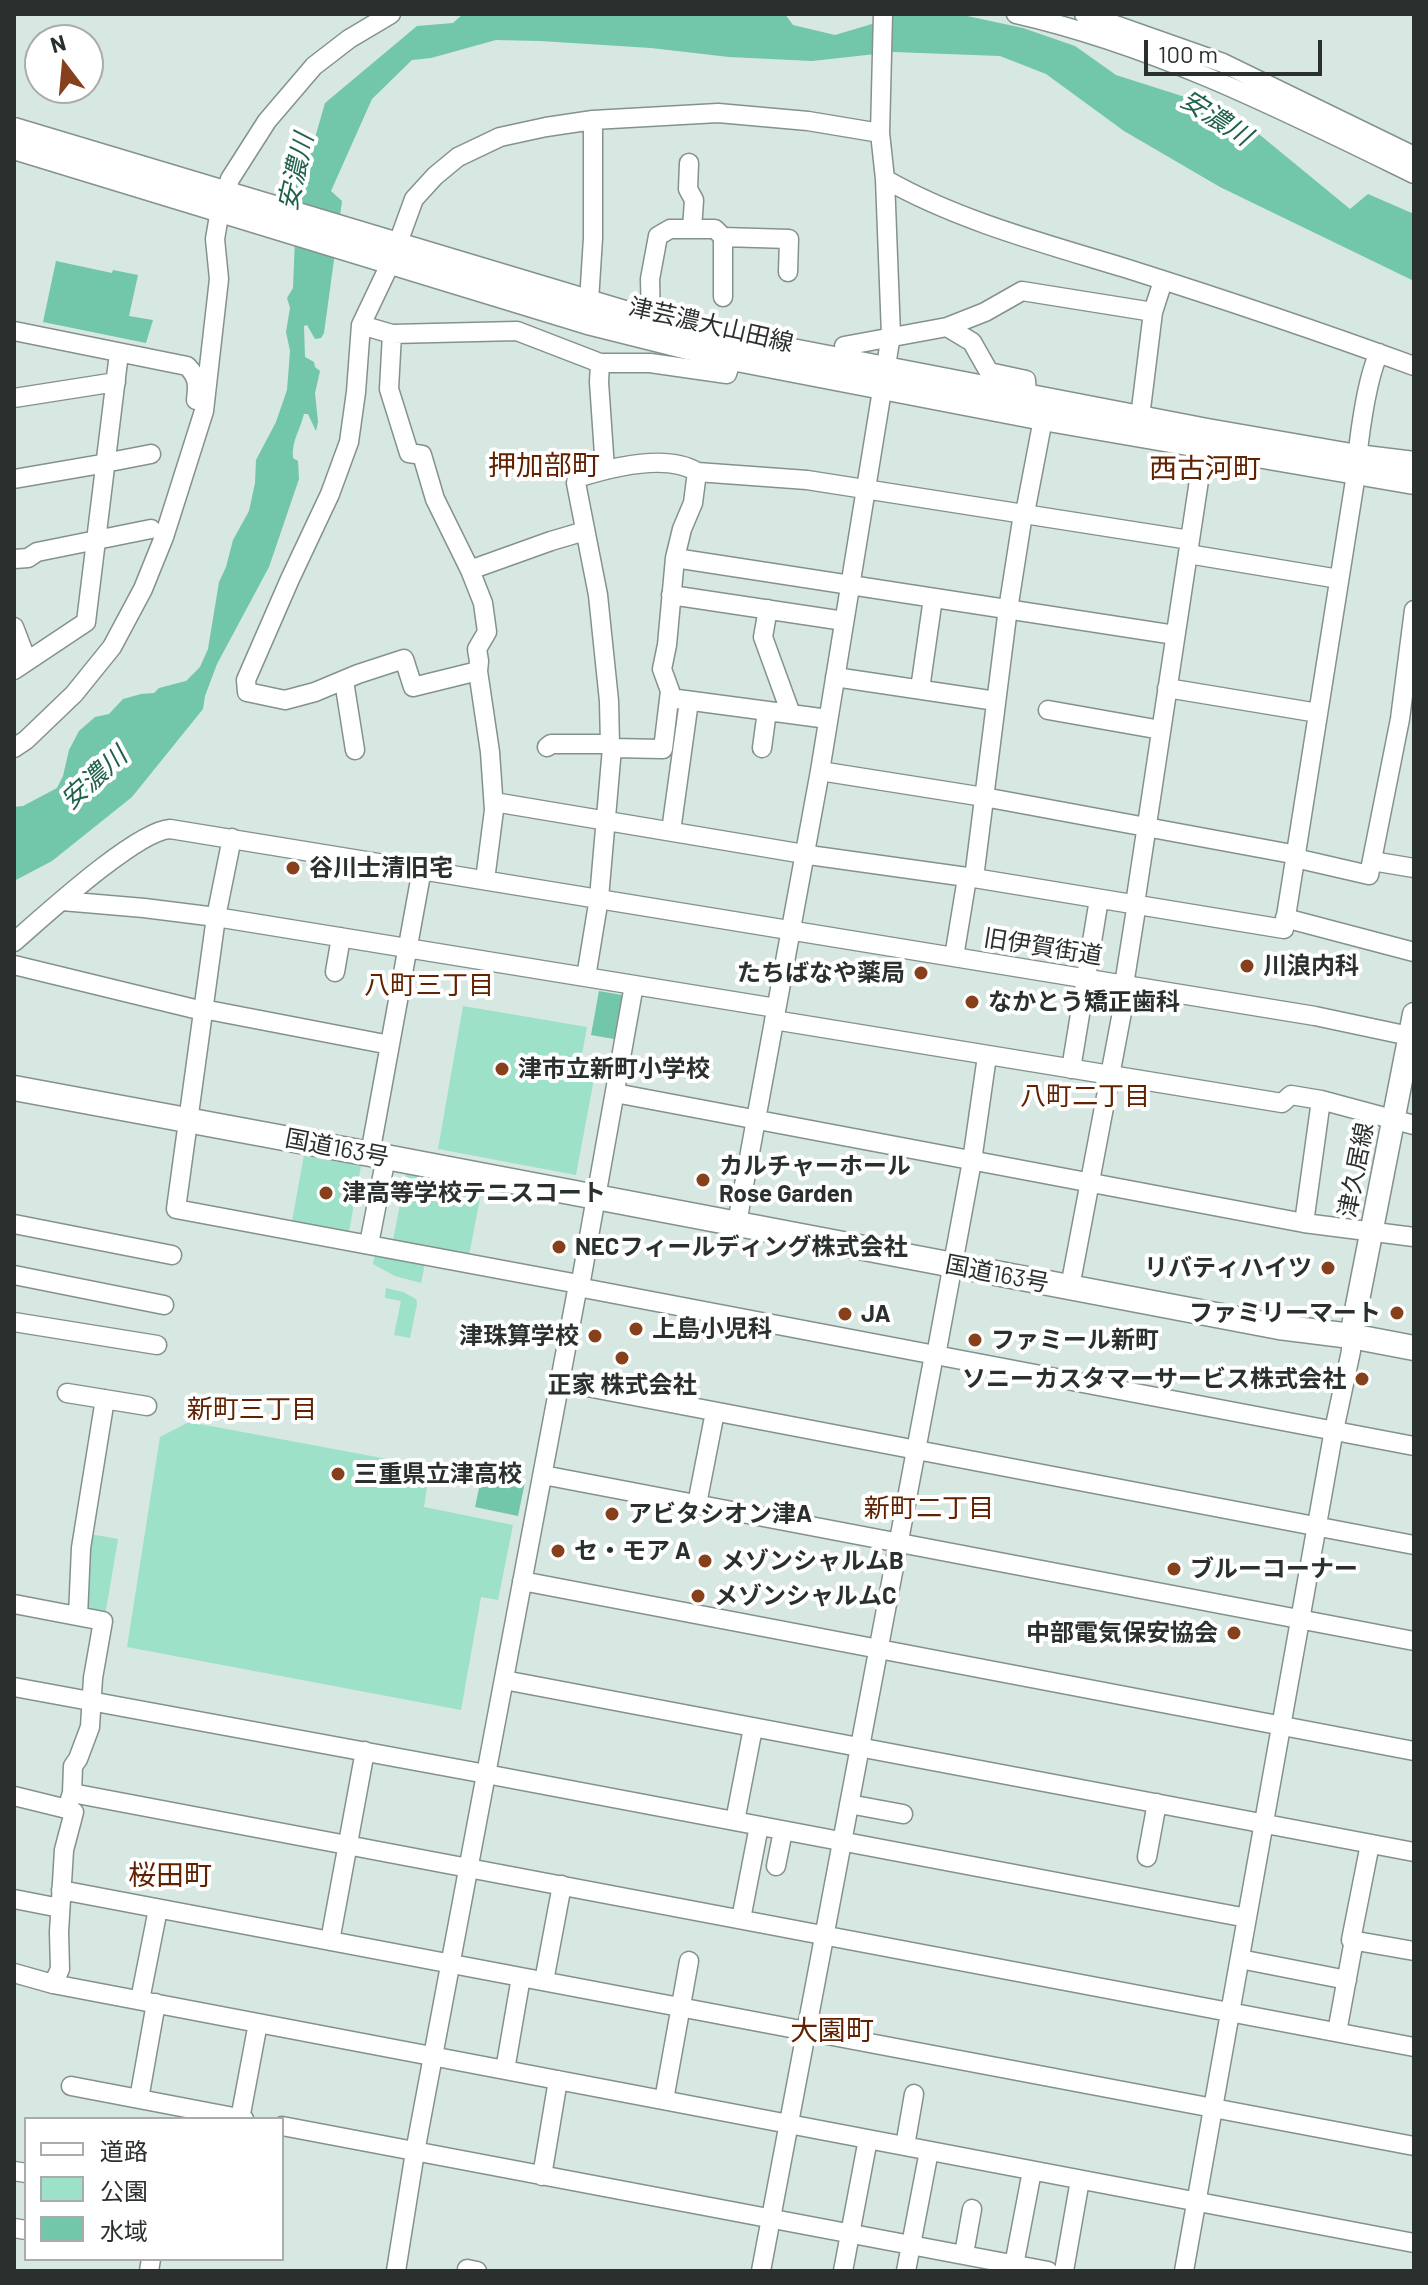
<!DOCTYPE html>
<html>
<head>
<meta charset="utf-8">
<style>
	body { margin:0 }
	#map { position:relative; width:1428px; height:2285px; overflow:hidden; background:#d7e7e1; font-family:Barlow,"Noto Sans JP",sans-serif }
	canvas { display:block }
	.frame { position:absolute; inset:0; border:16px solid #2a302e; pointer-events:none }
	.legend { position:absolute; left:24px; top:2117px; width:260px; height:144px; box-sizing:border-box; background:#fff; border:2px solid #aaacab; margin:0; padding:10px 14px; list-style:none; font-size:24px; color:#2a302e }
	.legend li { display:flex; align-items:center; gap:16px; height:40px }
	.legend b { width:40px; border:2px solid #aaacab }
	.north { position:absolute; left:24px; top:24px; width:80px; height:80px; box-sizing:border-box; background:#fff; border:2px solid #aaacab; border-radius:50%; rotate:344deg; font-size:22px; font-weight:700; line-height:32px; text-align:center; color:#2a302e }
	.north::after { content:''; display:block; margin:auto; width:28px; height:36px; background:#87401c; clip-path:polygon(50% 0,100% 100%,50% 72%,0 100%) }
	.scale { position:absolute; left:1144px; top:40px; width:178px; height:36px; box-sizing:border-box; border:4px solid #2a302e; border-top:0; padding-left:10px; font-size:24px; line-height:28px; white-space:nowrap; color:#2a302e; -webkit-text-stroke:6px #fff; paint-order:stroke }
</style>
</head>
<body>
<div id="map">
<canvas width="1428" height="2285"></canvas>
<div class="frame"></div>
<ul class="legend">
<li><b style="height:10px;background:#fff"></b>道路</li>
<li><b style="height:22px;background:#9ce1c8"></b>公園</li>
<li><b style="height:22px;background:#72c6aa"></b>水域</li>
</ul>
<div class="north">N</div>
<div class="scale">100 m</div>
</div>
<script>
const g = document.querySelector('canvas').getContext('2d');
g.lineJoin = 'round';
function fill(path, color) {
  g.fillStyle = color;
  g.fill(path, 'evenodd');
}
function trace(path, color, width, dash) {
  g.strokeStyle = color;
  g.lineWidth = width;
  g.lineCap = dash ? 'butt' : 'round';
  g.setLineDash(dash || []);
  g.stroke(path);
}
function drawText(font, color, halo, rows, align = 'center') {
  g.font = font + ' Barlow,"Noto Sans JP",sans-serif';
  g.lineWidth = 8;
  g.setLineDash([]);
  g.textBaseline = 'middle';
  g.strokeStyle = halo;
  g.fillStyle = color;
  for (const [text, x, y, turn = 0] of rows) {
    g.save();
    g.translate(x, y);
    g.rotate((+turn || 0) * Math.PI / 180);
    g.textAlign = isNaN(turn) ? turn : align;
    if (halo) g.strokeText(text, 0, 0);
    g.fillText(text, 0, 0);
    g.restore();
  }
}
fill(new Path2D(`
	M463,1006l124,21 -7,38 16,3 -20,107 -138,-26z
	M304,1155l57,11 -12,65 -57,-10z
	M406,1174l76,14 -13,67 -76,-15z
	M375,1254l50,9 -4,20 -26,-7 -22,-12z
	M386,1288l17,4 13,7 1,5 -7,34 -16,-3 7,-34 -16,-3z
	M189,1422l241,45 -6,40 89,18 -15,75 -17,-3 -20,113 -334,-63 33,-210z
	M90,1534l28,5 -13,77 -19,-5z`), '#9ce1c8');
fill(new Path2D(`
	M463,14h322l8,11 42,10 37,-11 10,-10h76l65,14 52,18 41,29 116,37 118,97 18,-15 46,20v67l-194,-94 -96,-56 -78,-57 -46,-18 -106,-4 -82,9 -83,-4 -78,-9 -111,-7 -44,-1 -65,18 -19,2 -40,39 -41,92 11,10 -18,132 -3,5 -6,1 -8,-14 -3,1 1,31 9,5 1,5 5,4 -5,22 3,29 -2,9 -8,-17h-4c-4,16 -13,28 -11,44l5,3 1,18 -30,88 -52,97 -12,32 -2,13 -71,88 -80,64 -38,20v-74l9,-1 34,-18 6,-12 6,-26 10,-19 16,-14 14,-3 14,-15 18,-5 13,-1 5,-5 27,-7 14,-14 8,-18 11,-67 7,-15 7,-27 16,-29 6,-28 1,-23 20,-38 11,-32 3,-39 -4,-19 4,-24 -3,-10 6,-10 2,-49 -4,-39 8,-24 11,-21 15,-52 92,-77 36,-3z
	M56,261l56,12 1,-3 25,5 -9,41 24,4 -7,23 -103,-21z
	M599,991l23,4 -8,44 -23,-4z
	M482,1474l43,8 -7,34 -43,-9z`), '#72c6aa');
const minor = new Path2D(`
	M1016,14c141,32 269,97 398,160
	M1084,14l139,49 191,93
	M689,163l-1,26 6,11 -2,29
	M885,179c71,41 161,65 240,89 98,31 193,63 289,98
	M723,237l66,2 -1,33
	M589,301l4,-63v-118
	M651,320l-1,-41 8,-43 12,-7h45l8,8v60
	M361,325l31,9 125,-3 83,32h50l77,11 8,-26
	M947,327l25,15 17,30 37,8 1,16 16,23 -18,94
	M14,331l173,35c11,11 11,18 9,34
	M392,334l-3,55 20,64 13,2 13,44 35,71 13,33 4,29 -10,17 2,12 -1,10 12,81 4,58 -9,70
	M844,346l103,-19 38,-15 37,-21 131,21
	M600,363l-1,19 6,87
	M14,398l102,-16
	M1140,417l13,-105 10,-31
	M108,459l7,2 36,-7
	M14,479l93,-16
	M1188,554l151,25
	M675,558l500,77
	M14,559l14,-1 9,-6 114,-23
	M470,570l81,-29 34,-10
	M671,595l173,26
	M768,609l-5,28 28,77
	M14,627l13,34
	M14,670l72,-48 33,-269
	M478,671l-65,16 -9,-28 -46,15 -43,18 -30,8 -38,-8 -1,-12 44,-101 40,-85 19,-52 7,-50 5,-67 30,-63 23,-63 21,-23 23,-19 42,-20 46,-10 47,-7 125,-7 90,8 72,12
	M835,677l161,24
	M344,681l11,69
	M1167,688l151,25
	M920,689l13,-91
	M670,698l158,21
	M1048,710l113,20
	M610,745l-1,-44 -11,-106 -22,-112 1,-5c32,-10 90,-25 120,-6l110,8 383,60
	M547,747l4,-3h57l4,4 51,1 7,-58 -8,-22 5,-24 8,-87 7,-29 11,-26 4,-31
	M14,748l12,-8 48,-46 38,-47 31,-58 21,-52 40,-126 15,-132 -4,-40 5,-29 10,-31 37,-58 47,-55 35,-27 42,-25
	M762,748l5,-37
	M820,771l164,26 308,57 3,4 74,17 31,-156 14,-109
	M494,802l322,54 158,22 310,51 72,-455c2,-31 10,-94 23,-121
	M671,831l18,-130
	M232,838l-16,79 -40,292 397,74 10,5 831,158
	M1372,861l42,7
	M974,878l33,-262 16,-102
	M62,901l82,7 72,9 560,91
	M1285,918l129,34
	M14,942c29,-25 122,-111 156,-113l1145,187 99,21
	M954,957l13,-79
	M14,965l189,46
	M335,972l6,-35
	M586,977l13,-79 13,-150
	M203,1009l187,36
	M774,1020l508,83 9,-8 30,5 93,25
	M1071,1069l28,-170
	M615,1093l689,130 110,14
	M370,1154l52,-285
	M737,1223l83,-452 71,-436 -6,-156 -5,-46 3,-119
	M1304,1223l17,-123
	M14,1224l158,31
	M369,1244l17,-87
	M14,1275l150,30
	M1070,1287l56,-296 -2,-6 12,-76 -1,-5 71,-470
	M14,1322l143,23
	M561,1382l853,163
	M67,1393l80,13
	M543,1475l871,166
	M697,1504l18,-92
	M522,1581l892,170
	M14,1604l89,17 -10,57 -3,49 -12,32 -5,7 -1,27 -5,16 -53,-13
	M78,1616l3,-68 24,-149
	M504,1680l910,172
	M14,1687l472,87 761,144
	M72,1793l1342,254
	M849,1804l54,10
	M735,1821l18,-93
	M1370,1844l-19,96 63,11
	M1147,1857l10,-54
	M776,1866l7,-35
	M61,1890l1353,256
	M14,1899l46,9
	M741,1919l18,-93
	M330,1941l35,-190
	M1240,1959l107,21
	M14,1973l39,11 205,39 1156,220
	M544,1981l18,-96
	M53,1984l7,-15 -1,-37 5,-82 10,-38 -7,-3
	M140,2000l18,-91
	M1337,2032l17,-92
	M505,2070l16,-93
	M71,2086l173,33
	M139,2099l17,-96
	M664,2100l25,-139
	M240,2119l18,-96
	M282,2126l766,145
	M905,2146l9,-52
	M14,2171l12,2
	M542,2176l16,-96
	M14,2228l12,2
	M964,2254l8,-45
	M149,2271l2,-12
	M396,2271l19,-119 163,-867 3,-4 53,-296
	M467,2271v-2l10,2
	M761,2271l173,-916 3,-5 35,-189 15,-105
	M843,2271l25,-132
	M906,2271l23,-120
	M1017,2271l1,-5 -3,-6 17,-89
	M1064,2271l16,-91
	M1184,2271l149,-836 18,-84v-15`);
const major = new Path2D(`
	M14,129l664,199 529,102 150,26 57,7
	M14,148l574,175 144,36 311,60 371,64
	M1351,1336l63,-322`);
const highway = new Path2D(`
	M14,1088l356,66 909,173 72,9 63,12`);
trace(minor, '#84928c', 21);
trace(major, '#84928c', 25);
trace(highway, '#84928c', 27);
trace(minor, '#fff', 18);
trace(major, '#fff', 22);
trace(highway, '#fff', 24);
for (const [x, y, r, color] of [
	[293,868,8,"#87401c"],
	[1247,966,8,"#87401c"],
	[921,973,8,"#87401c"],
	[972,1002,8,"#87401c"],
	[502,1069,8,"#87401c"],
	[703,1180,8,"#87401c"],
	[326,1193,8,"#87401c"],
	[559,1247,8,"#87401c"],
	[1328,1268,8,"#87401c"],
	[1397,1313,8,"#87401c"],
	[845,1314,8,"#87401c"],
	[636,1329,8,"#87401c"],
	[595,1336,8,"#87401c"],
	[975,1340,8,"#87401c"],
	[622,1358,8,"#87401c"],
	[1362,1379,8,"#87401c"],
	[338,1474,8,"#87401c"],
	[612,1514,8,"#87401c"],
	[558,1551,8,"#87401c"],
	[705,1561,8,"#87401c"],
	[1174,1569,8,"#87401c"],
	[698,1596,8,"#87401c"],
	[1234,1633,8,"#87401c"]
]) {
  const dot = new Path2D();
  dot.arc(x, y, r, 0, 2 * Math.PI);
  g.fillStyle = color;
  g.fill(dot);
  trace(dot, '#fff', 3);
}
drawText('24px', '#2a302e', '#fff', [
	["津芸濃大山田線",711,325,13],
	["旧伊賀街道",1043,947,9],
	["国道163号",337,1148,11],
	["津久居線",1356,1170,-79],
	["国道163号",997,1274,11]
]);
drawText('bold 24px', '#2a302e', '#fff', [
	["谷川士清旧宅",309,868],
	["川浪内科",1263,966],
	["たちばなや薬局",905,973,"right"],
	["なかとう矯正歯科",988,1002],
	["津市立新町小学校",518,1069],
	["カルチャーホール",719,1166],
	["Rose Garden",719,1194],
	["津高等学校テニスコート",342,1193],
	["NECフィールディング株式会社",575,1247],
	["リバティハイツ",1312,1268,"right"],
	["ファミリーマート",1381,1313,"right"],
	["JA",861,1314],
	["上島小児科",652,1329],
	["津珠算学校",579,1336,"right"],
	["ファミール新町",991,1340],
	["ソニーカスタマーサービス株式会社",1346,1379,"right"],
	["正家 株式会社",622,1385,"center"],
	["三重県立津高校",354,1474],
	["アビタシオン津A",628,1514],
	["セ・モア A",574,1551],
	["メゾンシャルムB",721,1561],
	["ブルーコーナー",1190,1569],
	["メゾンシャルムC",714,1596],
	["中部電気保安協会",1218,1633,"right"]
], 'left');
drawText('italic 26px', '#1f614d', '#fff', [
	["安濃川",1216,118,33],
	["安濃川",296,172,-77],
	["安濃川",94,778,-42]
]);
drawText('26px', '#602200', '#fff', [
	["八町三丁目",429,985],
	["八町二丁目",1085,1096],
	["新町三丁目",252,1409],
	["新町二丁目",929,1508]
]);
drawText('28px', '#602200', '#fff', [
	["押加部町",544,466],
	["西古河町",1205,469],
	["桜田町",170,1876],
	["大園町",832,2031]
]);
</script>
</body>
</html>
